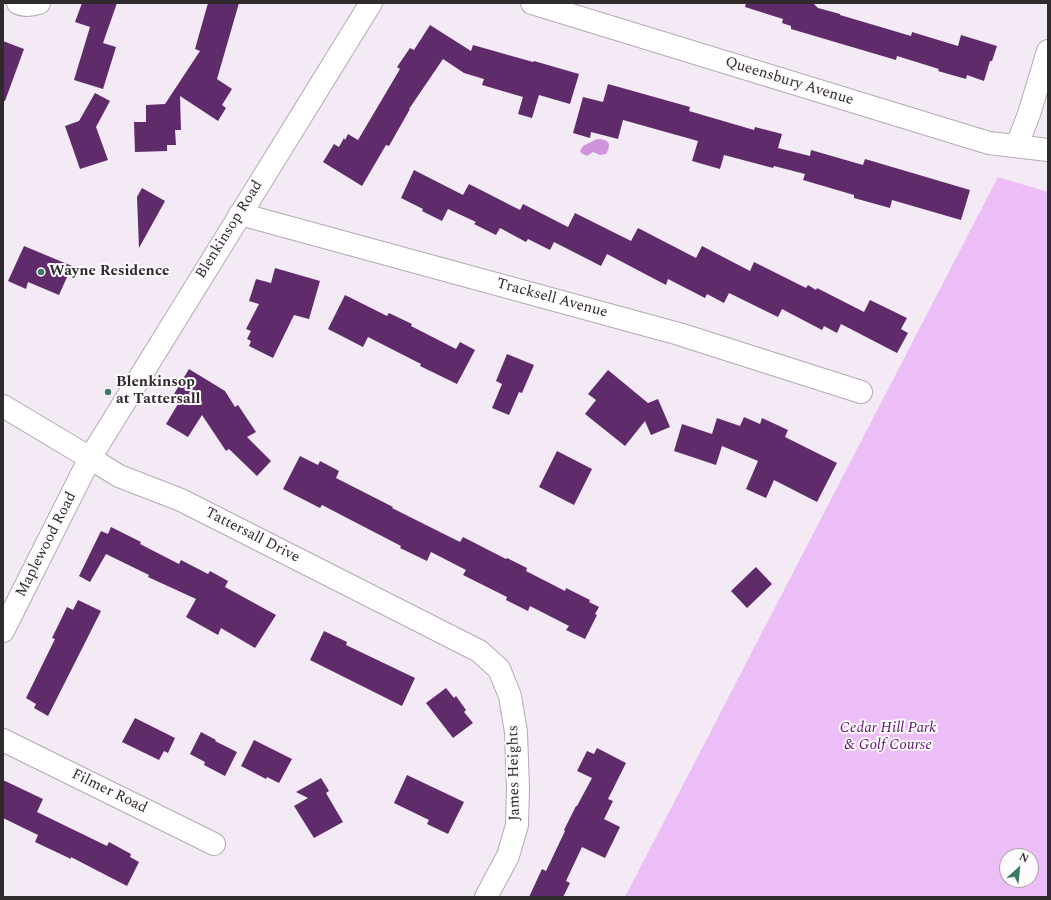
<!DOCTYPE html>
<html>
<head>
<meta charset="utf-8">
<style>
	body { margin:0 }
	#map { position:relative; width:1051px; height:900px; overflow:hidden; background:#f3eaf5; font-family:Spectral,serif }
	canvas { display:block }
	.frame { position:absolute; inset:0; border:4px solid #2e2a2e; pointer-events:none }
	.north { position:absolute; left:999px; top:848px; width:40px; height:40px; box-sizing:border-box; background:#fdfafe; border:1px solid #aaa7ab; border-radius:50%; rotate:27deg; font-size:11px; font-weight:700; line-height:16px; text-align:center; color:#2e2a2e }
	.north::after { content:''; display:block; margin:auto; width:14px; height:18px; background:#3c7a66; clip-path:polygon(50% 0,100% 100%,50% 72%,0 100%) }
</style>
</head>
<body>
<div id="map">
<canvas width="1051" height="900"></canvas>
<div class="frame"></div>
<div class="north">N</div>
</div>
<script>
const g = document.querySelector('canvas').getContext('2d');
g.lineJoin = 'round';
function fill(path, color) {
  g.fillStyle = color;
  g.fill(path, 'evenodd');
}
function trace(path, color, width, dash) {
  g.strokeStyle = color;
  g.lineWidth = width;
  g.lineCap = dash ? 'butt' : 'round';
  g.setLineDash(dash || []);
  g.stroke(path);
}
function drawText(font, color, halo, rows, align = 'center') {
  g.font = font + ' Spectral,serif';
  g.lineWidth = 4;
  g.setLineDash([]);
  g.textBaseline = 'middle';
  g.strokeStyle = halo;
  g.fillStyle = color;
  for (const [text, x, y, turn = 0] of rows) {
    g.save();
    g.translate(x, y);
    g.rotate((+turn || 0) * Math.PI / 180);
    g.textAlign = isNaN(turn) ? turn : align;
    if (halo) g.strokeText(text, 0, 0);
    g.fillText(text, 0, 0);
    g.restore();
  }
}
fill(new Path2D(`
	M998,177l50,15v705h-423zM1007,856h24v24h-24z`), '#edbdf8');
fill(new Path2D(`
	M597,139c12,0 15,5 9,15l-6,1 -7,-3 -6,4 -6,-3 -1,-2 3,-5z`), '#cf94db');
fill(new Path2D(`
	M82,3h35l-14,40 13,4 -13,42 -29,-9 16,-53 -15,-5z
	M208,3h31l-22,76 15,10 -10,16 4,3 -8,13 -38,-25 1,34h-6l1,15h-9v6l-32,1 -1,-30h12v-17l19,-1 35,-53 -5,-2z
	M746,3h67l5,5 22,6v1l71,21 1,-4 46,14 3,-11 36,11 -5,15h-2l-6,20 -17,-6 -1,4 -28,-8 1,-2 -42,-13 -1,4 -105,-31v-3l-9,-3 1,-4 -38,-12z
	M430,25l41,26 2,-6 60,17 1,-1 45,13 -9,30 -31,-9 -7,23 -14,-4 5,-17 -41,-12 2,-6 -20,-6 -21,-14 -34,50h1l-21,37 -3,-1 -24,41 -39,-24 11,-18 5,3 5,-9 1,2 3,-6 10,6 42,-71 -3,-2 13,-19 4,2z
	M3,41l21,8 -19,52h-2z
	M608,84l82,23 -1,4 65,19 1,-3 27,7 -4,14 32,8 1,-6 52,15 2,-6 105,31 -9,30 -69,-20 -2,8 -36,-10v-3l-51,-15 2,-6 -31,-8 -1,2 -49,-13 -4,14 -28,-8 6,-20 -75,-21 -5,19 -27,-7 -1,6 -17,-5 10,-36 20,5z
	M95,93l15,8 -14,26 12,33 -28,9 -15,-43 14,-5z
	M414,170l49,25 6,-11 51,26 3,-6 45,23 7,-14 56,28 7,-13 58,30 6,-12 48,25 4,-9 52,26 2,-3 8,5 1,-2 47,24 6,-12 37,18 -6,11 7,4 -11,20 -56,-29 -4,9 -13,-7 -2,4 -40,-21 -4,8 -49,-24 -5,10 -17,-9 -2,4 -37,-19 -2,6 -59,-31 -6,12 -47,-24 -4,8 -22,-11 -2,3 -26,-14 -4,7 -22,-11 2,-2 -28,-13 -6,12 -20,-10 1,-2 -22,-11z
	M142,188l23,13 -26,47 -2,-51z
	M24,246l48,20 -13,29 -31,-13 -2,7 -18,-8z
	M275,268l45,13 -11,38 -15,-4 -21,43 -24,-12 2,-5 -4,-2 4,-8 -5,-2 13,-25 -10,-3 7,-22 15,4z
	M345,295l42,21 2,-3 23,11 -1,2 45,23 4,-7 15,8 -18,34 -37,-18 1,-2 -53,-27 -5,10 -35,-18z
	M507,354l27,11 -12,28 -3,-1 -10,23 -17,-7 10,-24 -6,-3z
	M189,369l36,22 10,16 3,-2 18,27 -9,5 24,24 -14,15 -28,-27 -3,2 -24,-36 -14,22 -22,-13 15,-25 -7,-5z
	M608,370l40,33 10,-4 12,28 -19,8 -6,-14 -20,25 -40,-32 11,-14 -8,-6z
	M744,417l16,7 2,-6 26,12 -3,7 52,26 -20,39 -43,-22 -8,18 -20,-9 12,-28 -36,-15 -6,19 -42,-14 8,-27 30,10 5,-16 23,8z
	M557,451l35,18 -18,36 -35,-18z
	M300,456l18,9 2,-4 19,10 -3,7 57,29 -1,1 68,34 3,-5 43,22 1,-1 20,10 -1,3 39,20 1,-3 24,12 -1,2 10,5 -4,7 2,1 -12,24 -19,-9 3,-4 -39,-20 -2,5 -22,-11 1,-3 -44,-22 3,-5 -35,-18 -4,9 -27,-13 1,-2 -79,-41 -2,3 -37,-19z
	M111,527l30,15 -1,2 39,20 2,-4 27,14 2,-3 18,10 -3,6 51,28 -21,33 -34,-20 -3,7 -32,-18 10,-18 -48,-22 1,-2 -43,-21 -16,28 -11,-6 22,-45 7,3z
	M756,567l16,17 -25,24 -16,-17z
	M78,600l23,11 -53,105 -14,-8 2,-4 -10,-6 29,-59 -3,-1 15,-31 6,3z
	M324,631l23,11 -1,3 69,33 -13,28 -92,-46z
	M446,688l8,10 2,-2 10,14 -2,2 9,11 -20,15 -27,-35z
	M135,718l40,20 -7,15 -4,-2 -5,9 -37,-18z
	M201,732l15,8 -1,1 22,11 -12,24 -21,-11 1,-3 -15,-8z
	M254,740l38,19 -13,24 -12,-6 -1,2 -25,-13z
	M597,748l29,15 -18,36 5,2 -9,18 16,8 -15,31 -23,-11 -16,34 4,2 -7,14h-34l13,-28 4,2 19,-40 -1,-1 12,-24h1l15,-28 -15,-7 10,-20 7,3z
	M407,775l57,27 -16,32 -21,-10 2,-4 -35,-17z
	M321,778l8,13 -3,2 17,29 -29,16 -20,-32 14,-8 -12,-6z
	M3,780l40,19 -6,13 70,34 2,-4 22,12 -1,3 9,5 -12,24 -56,-29v2l-36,-17 3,-7 -35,-17z`), '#602b6b');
const minor = new Path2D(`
	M18,3c6,3 14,2 21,0
	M532,3l457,140 59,7
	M1017,145l12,-31 19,-63
	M240,214l439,120 182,58
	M90,458l29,18 62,24 298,151 20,18 11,27 6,36 2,56 -1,37 -9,31 -22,41
	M3,740l211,104`);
const tertiary = new Path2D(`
	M3,406l87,52
	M3,631l87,-173 281,-455`);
trace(minor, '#b2aab4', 24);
trace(tertiary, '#b2aab4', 24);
trace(minor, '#fff', 22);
trace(tertiary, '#fff', 22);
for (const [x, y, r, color] of [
	[41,272,4,"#3c7a66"],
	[108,392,4,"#3c7a66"]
]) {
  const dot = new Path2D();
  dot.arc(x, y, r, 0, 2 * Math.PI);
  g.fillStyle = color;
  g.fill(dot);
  trace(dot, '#fdfafe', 1.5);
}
drawText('15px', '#2e2a2e', '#fdfafe', [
	["Queensbury Avenue",789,82,17],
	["Blenkinsop Road",230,230,-58],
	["Tracksell Avenue",552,299,15],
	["Tattersall Drive",252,536,27],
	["Maplewood Road",47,545,-63],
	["James Heights",515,773,-91],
	["Filmer Road",109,792,26]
]);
drawText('bold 15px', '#2e2a2e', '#fdfafe', [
	["Wayne Residence",49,272],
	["Blenkinsop",116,383],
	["at Tattersall",116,400]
], 'left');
drawText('italic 15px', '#5c136a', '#fdfafe', [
	["Cedar Hill Park",888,729],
	["& Golf Course",888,746]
]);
</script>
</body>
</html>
